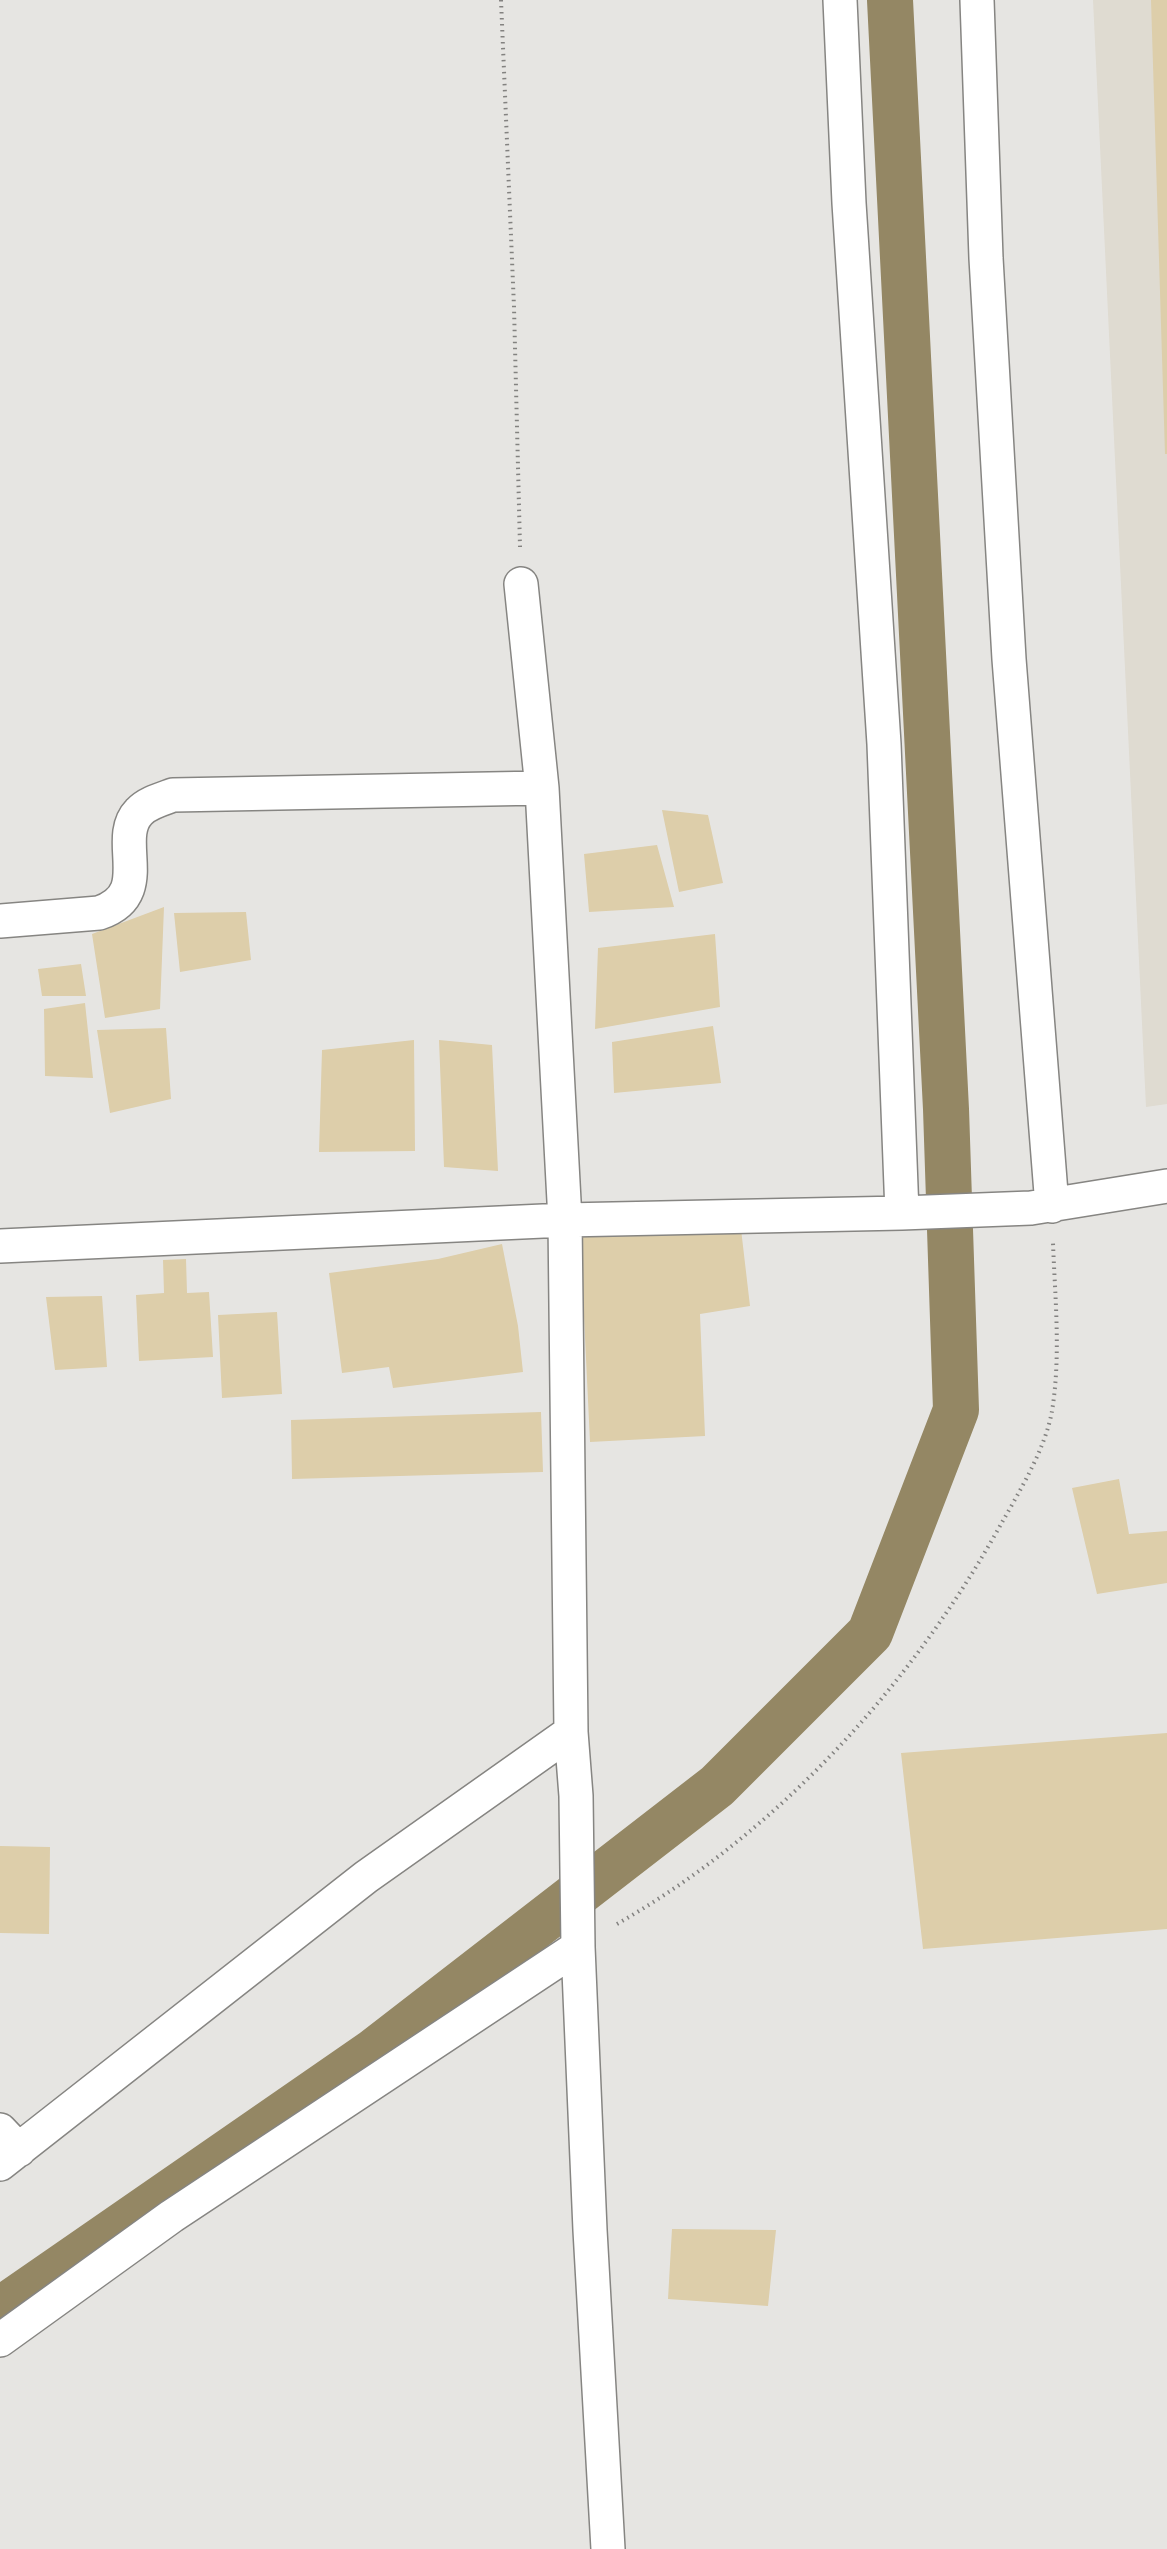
<!DOCTYPE html>
<html>
<head>
<meta charset="utf-8">
<style>
	body { margin:0 }
	canvas { display:block; background:#e6e5e2 }
</style>
</head>
<body>
<canvas width="1167" height="2549"></canvas>
<script>
const g = document.querySelector('canvas').getContext('2d');
g.lineJoin = 'round';
function fill(path, color) {
  g.fillStyle = color;
  g.fill(path, 'evenodd');
}
function trace(path, color, width, dash) {
  g.strokeStyle = color;
  g.lineWidth = width;
  g.lineCap = dash ? 'butt' : 'round';
  g.setLineDash(dash || []);
  g.stroke(path);
}
fill(new Path2D(`
	M1093,0h74v1104l-21,3z`), '#dfdbd1');
trace(new Path2D(`
	M0,2310l373,-258 344,-266 153,-153 86,-223 -10,-301 -56,-1109`), '#948764', 46);
fill(new Path2D(`
	M1151,0h16v454h-2z
	M662,810l46,5 15,68 -44,9z
	M657,845l17,62 -85,5 -5,-58z
	M164,907l-4,102 -55,9 -13,-84z
	M246,912l5,48 -71,12 -6,-59z
	M715,934l5,73 -125,22 3,-81z
	M81,964l5,32h-44l-4,-27z
	M85,1003l8,75 -48,-2 -1,-67z
	M713,1026l8,57 -107,10 -2,-51z
	M166,1028l5,71 -61,14 -13,-83z
	M414,1040l1,111 -96,1 3,-102z
	M439,1040l53,5 6,126 -54,-4z
	M741,1229l9,77 -50,8 5,122 -115,6 -10,-209z
	M502,1244l16,82 5,46 -130,16 -4,-21 -47,6 -13,-100 109,-14z
	M186,1259l1,34 22,-1 4,65 -74,4 -3,-66 28,-2 -1,-33z
	M102,1296l5,71 -52,3 -9,-73z
	M277,1312l5,82 -60,4 -4,-83z
	M541,1412l2,60 -251,7 -1,-59z
	M1119,1479l10,55 38,-3v52l-70,11 -25,-106z
	M1167,1733v196l-244,20 -22,-196z
	M0,1846l50,1 -1,87 -49,-1z
	M672,2229l104,1 -8,76 -100,-7z`), '#ddceaa');
const minor = new Path2D(`
	M840,0l9,203 35,541 18,469
	M977,0l9,258 23,401 43,547
	M521,584l21,204 23,432 6,512 5,64 2,151 12,283 18,319
	M0,921l99,-8c57,-19 13,-73 40,-101 8,-9 23,-13 34,-17l369,-7
	M0,1246l565,-26 337,-7 129,-5 136,-22
	M0,2130l19,20
	M0,2164l366,-287 205,-145
	M0,2340l172,-124 406,-269`);
trace(minor, '#868582', 36);
trace(new Path2D(`
	M501,0l13,307 6,240
	M617,1924c161,-92 293,-237 383,-398 19,-34 45,-76 52,-115 9,-55 3,-113 1,-168`), '#838280', 4, [1.5, 4.5]);
trace(minor, '#fff', 33);
</script>
</body>
</html>
